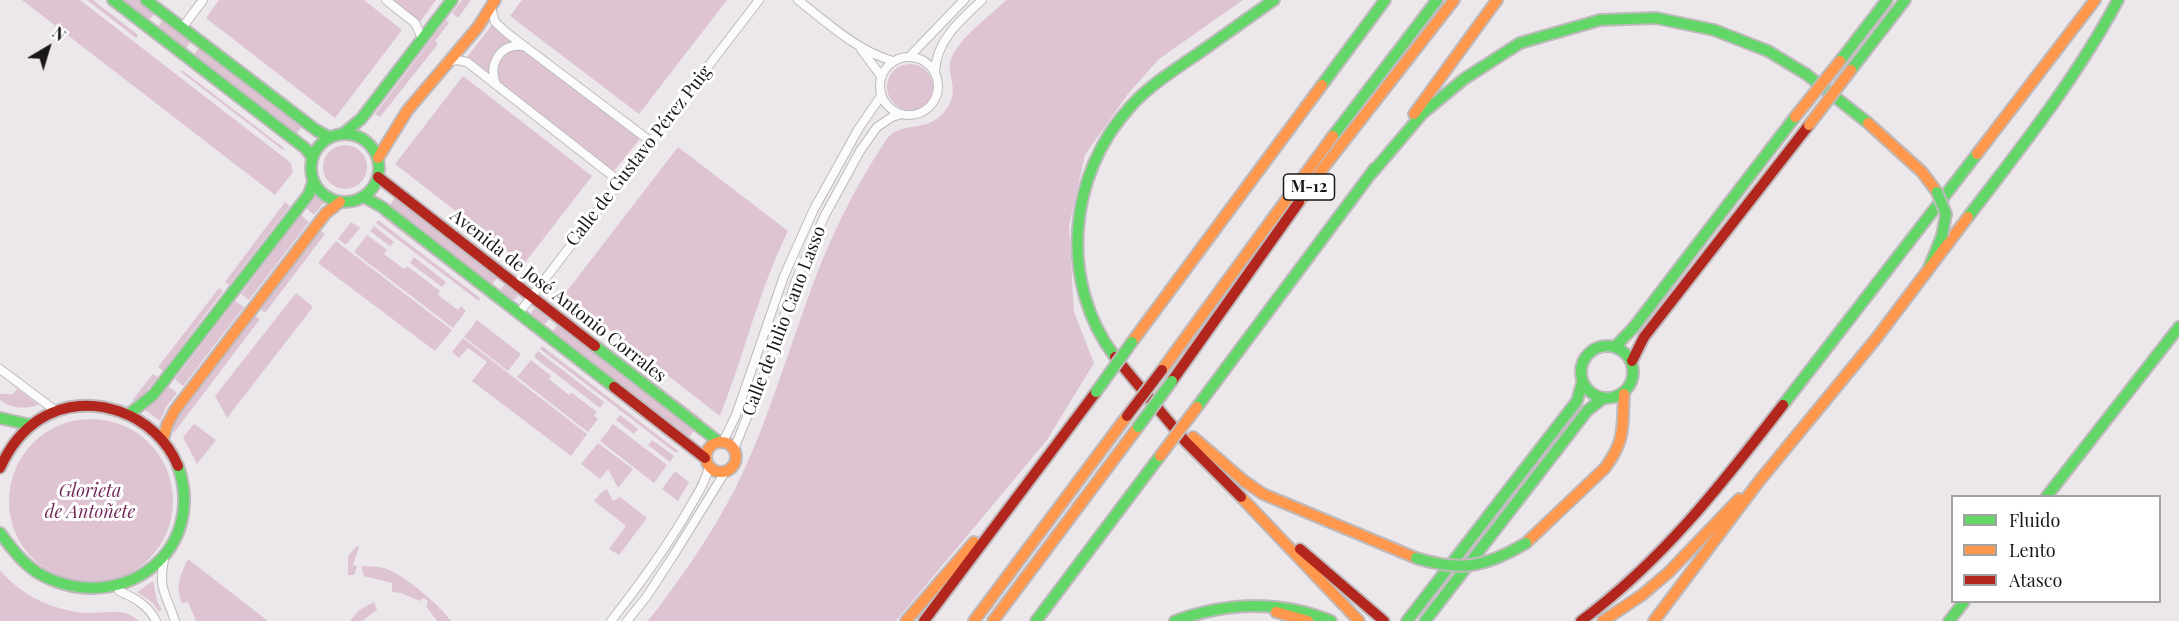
<!DOCTYPE html>
<html>
<head>
<meta charset="utf-8">
<style>
	body { margin:0 }
	#map { position:relative; width:2179px; height:621px; overflow:hidden; background:#ece7ea; font-family:"Playfair Display",serif }
	canvas { display:block }
	.legend { position:absolute; left:1951px; top:495px; width:210px; height:108px; box-sizing:border-box; background:#fff; border:2px solid #a3a2a3; margin:0; padding:8px 10px; list-style:none; font-size:18px; color:#1a1719 }
	.legend li { display:flex; align-items:center; gap:12px; height:30px }
	.legend b { width:30px; border:2px solid #a3a2a3 }
	.north { position:absolute; left:18px; top:18px; width:60px; height:60px; -webkit-text-stroke:4px #fff; paint-order:stroke; rotate:38deg; font-size:16px; font-weight:700; line-height:24px; text-align:center; color:#1a1719 }
	.north::after { content:''; display:block; margin:auto; width:21px; height:27px; background:#1a1719; clip-path:polygon(50% 0,100% 100%,50% 72%,0 100%) }
</style>
</head>
<body>
<div id="map">
<canvas width="2179" height="621"></canvas>
<ul class="legend">
<li><b style="height:8px;background:#63d668"></b>Fluido</li>
<li><b style="height:8px;background:#ff974d"></b>Lento</li>
<li><b style="height:8px;background:#b3261e"></b>Atasco</li>
</ul>
<div class="north">N</div>
</div>
<script>
const g = document.querySelector('canvas').getContext('2d');
g.lineJoin = 'round';
function fill(path, color) {
  g.fillStyle = color;
  g.fill(path, 'evenodd');
}
function trace(path, color, width, dash) {
  g.strokeStyle = color;
  g.lineWidth = width;
  g.lineCap = dash ? 'butt' : 'round';
  g.setLineDash(dash || []);
  g.stroke(path);
}
function drawText(font, color, halo, rows, align = 'center') {
  g.font = font + ' "Playfair Display",serif';
  g.lineWidth = 6;
  g.setLineDash([]);
  g.textBaseline = 'middle';
  g.strokeStyle = halo;
  g.fillStyle = color;
  for (const [text, x, y, turn = 0] of rows) {
    g.save();
    g.translate(x, y);
    g.rotate((+turn || 0) * Math.PI / 180);
    g.textAlign = isNaN(turn) ? turn : align;
    if (halo) g.strokeText(text, 0, 0);
    g.fillText(text, 0, 0);
    g.restore();
  }
}
fill(new Path2D(`
	M22,0h58l211,163 2,9 -18,23z
	M87,0h6l45,35 -2,3z
	M121,0h17l17,13 -7,8z
	M219,0h145l38,30 -67,88 -129,-100z
	M392,0h44l-16,22z
	M462,0h9l-13,18 -6,-5z
	M522,0h205l-88,114 -129,-98z
	M1006,0h237l-84,59 -31,35 -43,61 -16,71 5,86 20,51 -47,77 -151,181h-248c37,-48 72,-98 97,-153 25,-55 42,-113 63,-170 19,-55 46,-110 78,-158 14,-20 41,-6 59,-29 17,-22 0,-36 6,-52 7,-20 40,-44 55,-59z
	M163,20l28,21 -6,9 -28,-22z
	M446,20l3,3 -14,18 3,3 -58,73 -5,-3z
	M492,25l146,113 1,2 -25,31 -147,-114z
	M207,38l102,78 -1,2 -103,-79z
	M199,48l103,79 -7,8 -102,-79z
	M187,64l102,78 -103,-77z
	M887 87a23 23 0 1 1 46 0a23 23 0 1 1-46 0Z
	M182,70l102,78 -1,2 -102,-78z
	M463,76l129,100 -68,88 -129,-100z
	M323 167a22 22 0 1 1 44 0a22 22 0 1 1-44 0Z
	M678,147l110,84c-29,59 -44,124 -68,185l-156,-121z
	M316,195l9,6 -11,14 -8,-7z
	M395,198l103,79 -7,8 -102,-79z
	M285,202l5,4 -61,79 -4,-3z
	M301,215l8,7 -60,78 -8,-6z
	M382,215l104,78 -2,2 -103,-79z
	M378,220l102,78 -1,3 -103,-78z
	M351,222l9,6 -14,17 -8,-6z
	M374,226l20,16 -4,4 -20,-15z
	M321,231l4,3 -60,79 -5,-4z
	M367,235l20,15 -3,4 20,15 3,-3 33,25 -2,4 20,15 3,-4 5,5 -13,17 -99,-76z
	M336,241l116,89 -17,21 -117,-88z
	M414,257l32,25 -4,5 -32,-24z
	M506,283l11,9v6l-6,2 -12,-9z
	M219,288l4,3 -60,80 -5,-4z
	M296,293l17,14 -86,111 -12,-22z
	M235,301l9,6 -61,79 -8,-7z
	M534,308l16,10 -6,7 -11,-8 -2,-4z
	M566,315l136,104 -1,2 -136,-105z
	M255,316l5,3 -87,115v-9l4,-6z
	M477,320l44,34 -13,17 -44,-34z
	M559,323l136,106 -6,8 -137,-105z
	M463,338l124,96 -16,22 -99,-75 15,-19 -19,-14 -9,10 -7,-6z
	M546,340l136,105 -1,1 -137,-105z
	M542,346l136,105 -2,2 -136,-104z
	M538,351l66,51 -4,6 -66,-51z
	M531,360l20,16 -2,3 20,16 3,-2 25,19 -3,4 4,3 -10,13 -71,-55z
	M153,374l5,3 -17,20 -10,5z
	M168,386l9,7 -11,14 -6,14 -15,-11 12,-10z
	M17,389l22,16c-14,4 -27,4 -39,-5v-6h13z
	M620,415l18,14 -4,5 -18,-14z
	M9 501a82 82 0 1 1 164 0a82 82 0 1 1-164 0Z
	M194,424l22,16 -19,24 -14,-27z
	M613,424l54,41 -13,18 -54,-42z
	M652,440l22,16 -4,6 -22,-17z
	M598,443l35,26 -15,19 -10,-19 -8,10 -19,-15z
	M675,471l14,11 -11,19 -16,-12z
	M607,489l6,12 7,-4 27,21 -28,37 -10,-6 17,-23 -32,-25 7,-8z
	M357,546l2,1 -6,18 4,1 -3,9h-6v-19z
	M188,559l80,62h-72l-8,-19 -6,1c-7,-16 -2,-28 6,-44z
	M361,566c8,1 16,0 23,2 20,7 55,36 67,53h-14l-11,-15 2,-5 -5,-3 -3,3 -19,-8 -9,-1v-9l-28,-7z
	M0,570c21,26 56,42 90,43 18,0 34,-6 49,8h-139z
	M153,581l4,20 5,9 -4,1 -5,-8 -16,-11z
	M374,602l3,8 -15,11h-12l9,-11z`), '#dec4d3');
const street = new Path2D(`
	M386,0l29,23 7,15
	M798,0c30,23 59,51 95,61
	M491,8l4,14 12,11 143,108
	M182,28l21,-28
	M861,49l20,27
	M910,56l54,-56
	M880 86a29 29 0 1 1 58 0a29 29 0 1 1-58 0Z
	M447,62l10,-2 10,2 152,119
	M935,72c1,-32 26,-52 47,-72
	M496,84c-8,-20 4,-40 26,-38
	M519,313l240,-313
	M0,369l56,42
	M723,442l13,-27 48,-139 30,-67 45,-81 22,-32
	M734,449l35,-86 27,-83 29,-65 35,-64 17,-24 15,-10 10,-3
	M164,560c-6,29 2,34 11,61
	M119,591c16,7 29,14 37,30
	M611,621c29,-37 57,-75 80,-116 7,-12 15,-24 18,-39
	M627,621l20,-25 28,-43 50,-81`);
const fast = new Path2D(`
	M113,0l192,148 7,9
	M146,0l170,130 13,7
	M1840,61l47,-61
	M1851,70l54,-70
	M1322,85l63,-85
	M344,133l17,-14 91,-119
	M311 168a34 34 0 1 1 68 0a34 34 0 1 1-68 0Z
	M1333,136l104,-136
	M1371,174l52,-61 41,-34 56,-36 80,-23 56,-2 58,12 54,21 38,23 62,49
	M364,197l18,10 232,180
	M1968,217c53,-69 109,-140 150,-217
	M1928,270l14,-34
	M1581 372a26 26 0 1 1 52 0a26 26 0 1 1-52 0Z
	M595,346l124,96
	M1615,347l19,-20 161,-210
	M1115,357c-57,-75 -47,-183 16,-251 18,-20 43,-36 65,-51 26,-18 52,-37 78,-55
	M1783,405l194,-251
	M1197,407l178,-239
	M129,414l24,-19 156,-201 4,-12
	M0,418l31,7
	M2047,496l132,-169
	M0,533c14,18 27,37 50,46 77,33 157,-30 128,-113
	M1036,621l124,-165
	M1175,621c52,-19 104,-21 156,0
	M1407,621l170,-220 5,-18
	M1425,621l162,-210 15,-12
	M1949,621l15,-19`);
const slow = new Path2D(`
	M1414,114l83,-114
	M1868,123l54,49 15,20
	M1977,154l118,-154
	M378,158l29,-47 71,-84 17,-27
	M1299,202l25,-35 130,-167
	M1132,342l190,-257
	M1162,370l171,-234
	M1193,437l51,44 19,13 153,64
	M163,440l4,-15 8,-15 151,-197 14,-11
	M706 457a15 15 0 1 1 30 0a15 15 0 1 1-30 0Z
	M1241,497l118,124
	M1526,543l79,-75c21,-29 17,-40 19,-74
	M1276,612l32,9
	M906,621l68,-79
	M974,621l153,-205
	M993,621l145,-194
	M1603,621l39,-26 27,-23 70,-73
	M1654,621l106,-141 115,-140 93,-123`);
const jam = new Path2D(`
	M378,177l217,169
	M1115,357l70,84 56,56
	M1632,361l12,-24 165,-212
	M1172,381l127,-179
	M614,387l91,71
	M0,468c9,-20 21,-37 40,-49 49,-31 117,-5 138,47
	M1300,549l84,72
	M924,621l172,-229
	M1581,621c82,-61 140,-136 202,-216`);
trace(street, '#bebabc', 10);
trace(fast, '#bebabc', 14);
trace(slow, '#bebabc', 14);
trace(jam, '#bebabc', 14);
trace(street, '#fcfbfc', 8);
trace(fast, '#63d668', 10);
trace(slow, '#ff974d', 10);
trace(jam, '#b3261e', 10);
const fastBridge = new Path2D(`
	M1937,192l9,22 -4,22
	M1096,392l36,-50
	M1138,427l34,-46
	M1416,558c45,14 70,9 110,-15`);
const slowBridge = new Path2D(`
	M1795,117l45,-56
	M1809,125l42,-55
	M1160,456l37,-49`);
const jamBridge = new Path2D(`
	M1127,416l35,-46`);
trace(fastBridge, '#bebabc', 14, []);
trace(slowBridge, '#bebabc', 14, []);
trace(jamBridge, '#bebabc', 14, []);
trace(fastBridge, '#63d668', 10);
trace(slowBridge, '#ff974d', 10);
trace(jamBridge, '#b3261e', 10);
for (const [x, y, w] of [
	[1309,187,51]
]) {
  const box = new Path2D();
  box.roundRect(x - w / 2, y - 13, w, 26, 4.5);
  g.fillStyle = '#fff';
  g.fill(box);
  trace(box, '#1a1719', 1.5);
}
drawText('bold 16px', '#1a1719', null, [
	["M-12",1309,187]
]);
drawText('18px', '#1a1719', '#fff', [
	["Calle de Gustavo Pérez Puig",639,156,-52],
	["Avenida de José Antonio Corrales",558,296,38],
	["Calle de Julio Cano Lasso",784,321,-69]
]);
drawText('italic 18px', '#722a5b', '#fff', [
	["Glorieta",90,491],
	["de Antoñete",90,512]
]);
</script>
</body>
</html>
